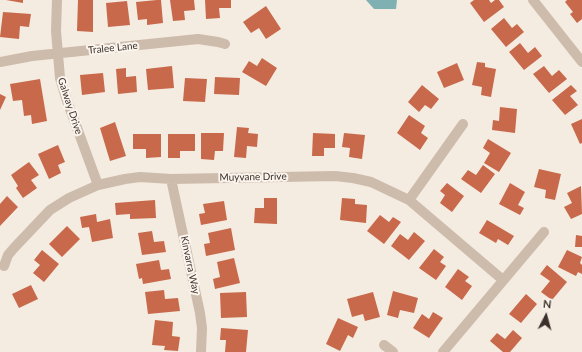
<!DOCTYPE html>
<html>
<head>
<meta charset="utf-8">
<style>
	body { margin:0 }
	#map { position:relative; width:582px; height:352px; overflow:hidden; background:#f4ebe1; font-family:Lato,sans-serif }
	canvas { display:block }
	.north { position:absolute; left:526px; top:296px; width:40px; height:40px; -webkit-text-stroke:3px #fbf5ee; paint-order:stroke; rotate:6deg; font-size:11px; font-weight:700; line-height:16px; text-align:center; color:#3b302b }
	.north::after { content:''; display:block; margin:auto; width:14px; height:18px; background:#3b302b; clip-path:polygon(50% 0,100% 100%,50% 72%,0 100%) }
</style>
</head>
<body>
<div id="map">
<canvas width="582" height="352"></canvas>
<div class="north">N</div>
</div>
<script>
const g = document.querySelector('canvas').getContext('2d');
g.lineJoin = 'round';
function fill(path, color) {
  g.fillStyle = color;
  g.fill(path, 'evenodd');
}
function trace(path, color, width, dash) {
  g.strokeStyle = color;
  g.lineWidth = width;
  g.lineCap = dash ? 'butt' : 'round';
  g.setLineDash(dash || []);
  g.stroke(path);
}
function drawText(font, color, halo, rows, align = 'center') {
  g.font = font + ' Lato,sans-serif';
  g.lineWidth = 4;
  g.setLineDash([]);
  g.textBaseline = 'middle';
  g.strokeStyle = halo;
  g.fillStyle = color;
  for (const [text, x, y, turn = 0] of rows) {
    g.save();
    g.translate(x, y);
    g.rotate((+turn || 0) * Math.PI / 180);
    g.textAlign = isNaN(turn) ? turn : align;
    if (halo) g.strokeText(text, 0, 0);
    g.fillText(text, 0, 0);
    g.restore();
  }
}
fill(new Path2D(`
	M366,0h31l-1,9h-22z`), '#7fb0b2');
fill(new Path2D(`
	M6,0h17v3z
	M78,0h15v32l-16,-1z
	M157,0h4l2,23 -16,2v-6l-9,1 -2,-18z
	M170,0h24l1,10 -11,1 1,9 -12,1z
	M205,0h26v8h-12l1,10 -14,1z
	M474,0h15l2,3 4,-3h4l5,7 -20,15 -14,-19z
	M567,0h15v19l-5,4 -7,-9 3,-2 -8,-10z
	M127,1l3,24 -22,2 -2,-24z
	M266,6l15,23 -15,10 -7,-11 -8,5 -8,-11z
	M3,12l28,2 -2,13 -9,-1 -1,13 -19,-2z
	M504,18l8,10 5,-4 7,8 -18,15 -15,-18z
	M520,43l8,10 7,-6 7,9 -18,14 -15,-18z
	M262,58l15,10 -11,18 -24,-14 7,-11 8,5z
	M477,62l8,1v4l11,2 -5,28 -10,-2 1,-8 -10,-2z
	M457,63l7,17 -20,8 -7,-16z
	M172,66l2,22 -26,2 -2,-21z
	M544,66l8,10 7,-6 8,9 -18,14 -16,-19z
	M126,68v9l10,-1 1,16 -19,2 -2,-25z
	M103,73l2,19 -23,3 -2,-20z
	M215,77l25,1 -1,17 -25,-1z
	M185,78l22,1 -2,23 -22,-1z
	M40,79l7,42 -15,3 -1,-9 -7,1 -2,-16 -9,1 -3,-17z
	M422,85l17,14 -8,10 -6,-4 -6,7 -11,-10z
	M571,85l6,6 -7,5 8,9 -13,10 -13,-15z
	M0,94l6,3 -6,13z
	M500,107l17,2 -2,24 -23,-3 1,-10 6,1z
	M409,115l16,11 -4,7 7,5 -8,12 -23,-17z
	M582,119v24l-2,1 -9,-20z
	M115,122l11,34 -16,5 -10,-33z
	M237,127l12,1 -1,5 10,1 -1,13 -10,-1 -1,12 -12,-1z
	M201,133h23l-1,18h-8l-1,9 -13,-1z
	M313,133l22,1v14h-11v8h-12z
	M344,133l21,2 -3,24 -13,-2 1,-9 -8,-1z
	M133,134h28v23l-15,1v-9h-13z
	M168,134h27v17h-15v7h-12z
	M488,139l23,14 -12,19 -15,-9 6,-10 -7,-5z
	M58,145l7,17 -7,3 3,8 -12,6 -11,-25z
	M29,162l10,13 -8,5 6,8 -14,10 -7,-10 2,-2 -7,-11z
	M483,165l12,9 -14,19 -20,-14 7,-9 8,5z
	M539,169l22,5 -6,26 -10,-2 1,-8 -12,-3z
	M447,183l17,13 -12,16 -12,-9 5,-8 -5,-4z
	M510,183l15,9 -7,13 6,3 -4,7 -21,-11z
	M581,186l1,28 -11,5 -7,-12 8,-4 -5,-10z
	M7,196l11,11 -18,19v-22z
	M264,198h13v26l-23,-1 1,-15h9z
	M342,198l13,1v5l12,1 -1,18 -26,-3z
	M155,200l1,18 -26,1v-5l-14,1 -1,-12z
	M224,201l3,19 -26,5 -2,-11 6,-1 -2,-9z
	M96,214l1,8 13,-3 3,19 -21,4 -3,-15 -7,1 -2,-11z
	M380,215l9,7 4,-5 8,5 -17,22 -17,-13z
	M487,220l27,16 -6,9 -10,-6 -2,4 -17,-10z
	M67,226l13,13 -18,18 -13,-13z
	M231,228l4,22 -29,6 -2,-12 6,-1 -2,-10z
	M152,231l2,11 10,-1 2,11 -24,3 -4,-22z
	M414,232l11,9 -16,19 -18,-14 9,-12 8,6z
	M576,235l6,1v11h-7z
	M434,249l10,8 -4,5 6,4 -10,14 -17,-12z
	M42,250l17,14 -15,18 -11,-9 7,-8 -6,-5z
	M567,250l15,7 -2,6 2,2v9l-4,-2 -2,4 -18,-9z
	M234,258l6,25 -25,6 -2,-10 7,-2 -3,-15z
	M159,260l2,10 8,-1 2,10 -28,5 -1,-6 -3,1 -3,-15z
	M547,265l20,17 -15,18 -11,-8 9,-11 -10,-7z
	M458,269l11,8 -4,4 7,5 -10,14 -17,-13z
	M31,285l7,14 -19,9 -7,-14z
	M164,290l1,9 13,-1 2,13 -32,3 -3,-22z
	M393,291l25,7 -4,15 -14,-3 -2,8 -11,-3z
	M246,292l1,25 -26,1 -1,-25z
	M373,292l7,25 -15,4 -2,-7 -11,3 -5,-18z
	M526,294l11,10 -16,19 -12,-9z
	M433,312l10,6 -14,20 -16,-10 9,-14 7,5z
	M338,318l20,9 -5,11 -5,-3 -8,16 -14,-7z
	M155,320l18,2 -1,14 8,1 -2,14 -14,-1 1,-4 -13,-1z
	M221,328l27,2 -2,22h-21l1,-12h-6z
	M513,330l9,8 -12,14h-7l-13,-11 7,-8 8,6z`), '#c8694b');
trace(new Path2D(`
	M57,0l-1,31 4,47 6,20 32,87
	M533,0l49,62
	M0,62l32,-6 166,-17 20,3 7,2
	M171,179l29,134 2,15 -1,24
	M409,200l54,-76
	M4,266l4,-11 6,-7 36,-38 19,-12 29,-13 27,-6 15,-2 31,2 164,-3 18,2 18,4 38,18 94,80
	M384,345l9,7
	M443,352l101,-120`), '#cdbbac', 10);
drawText('10px', '#3b302b', '#fbf5ee', [
	["Tralee Lane",113,48,-6],
	["Galway Drive",70,106,72],
	["Muyvane Drive",253,177,-1],
	["Kinvarra Way",190,265,78]
]);
</script>
</body>
</html>
